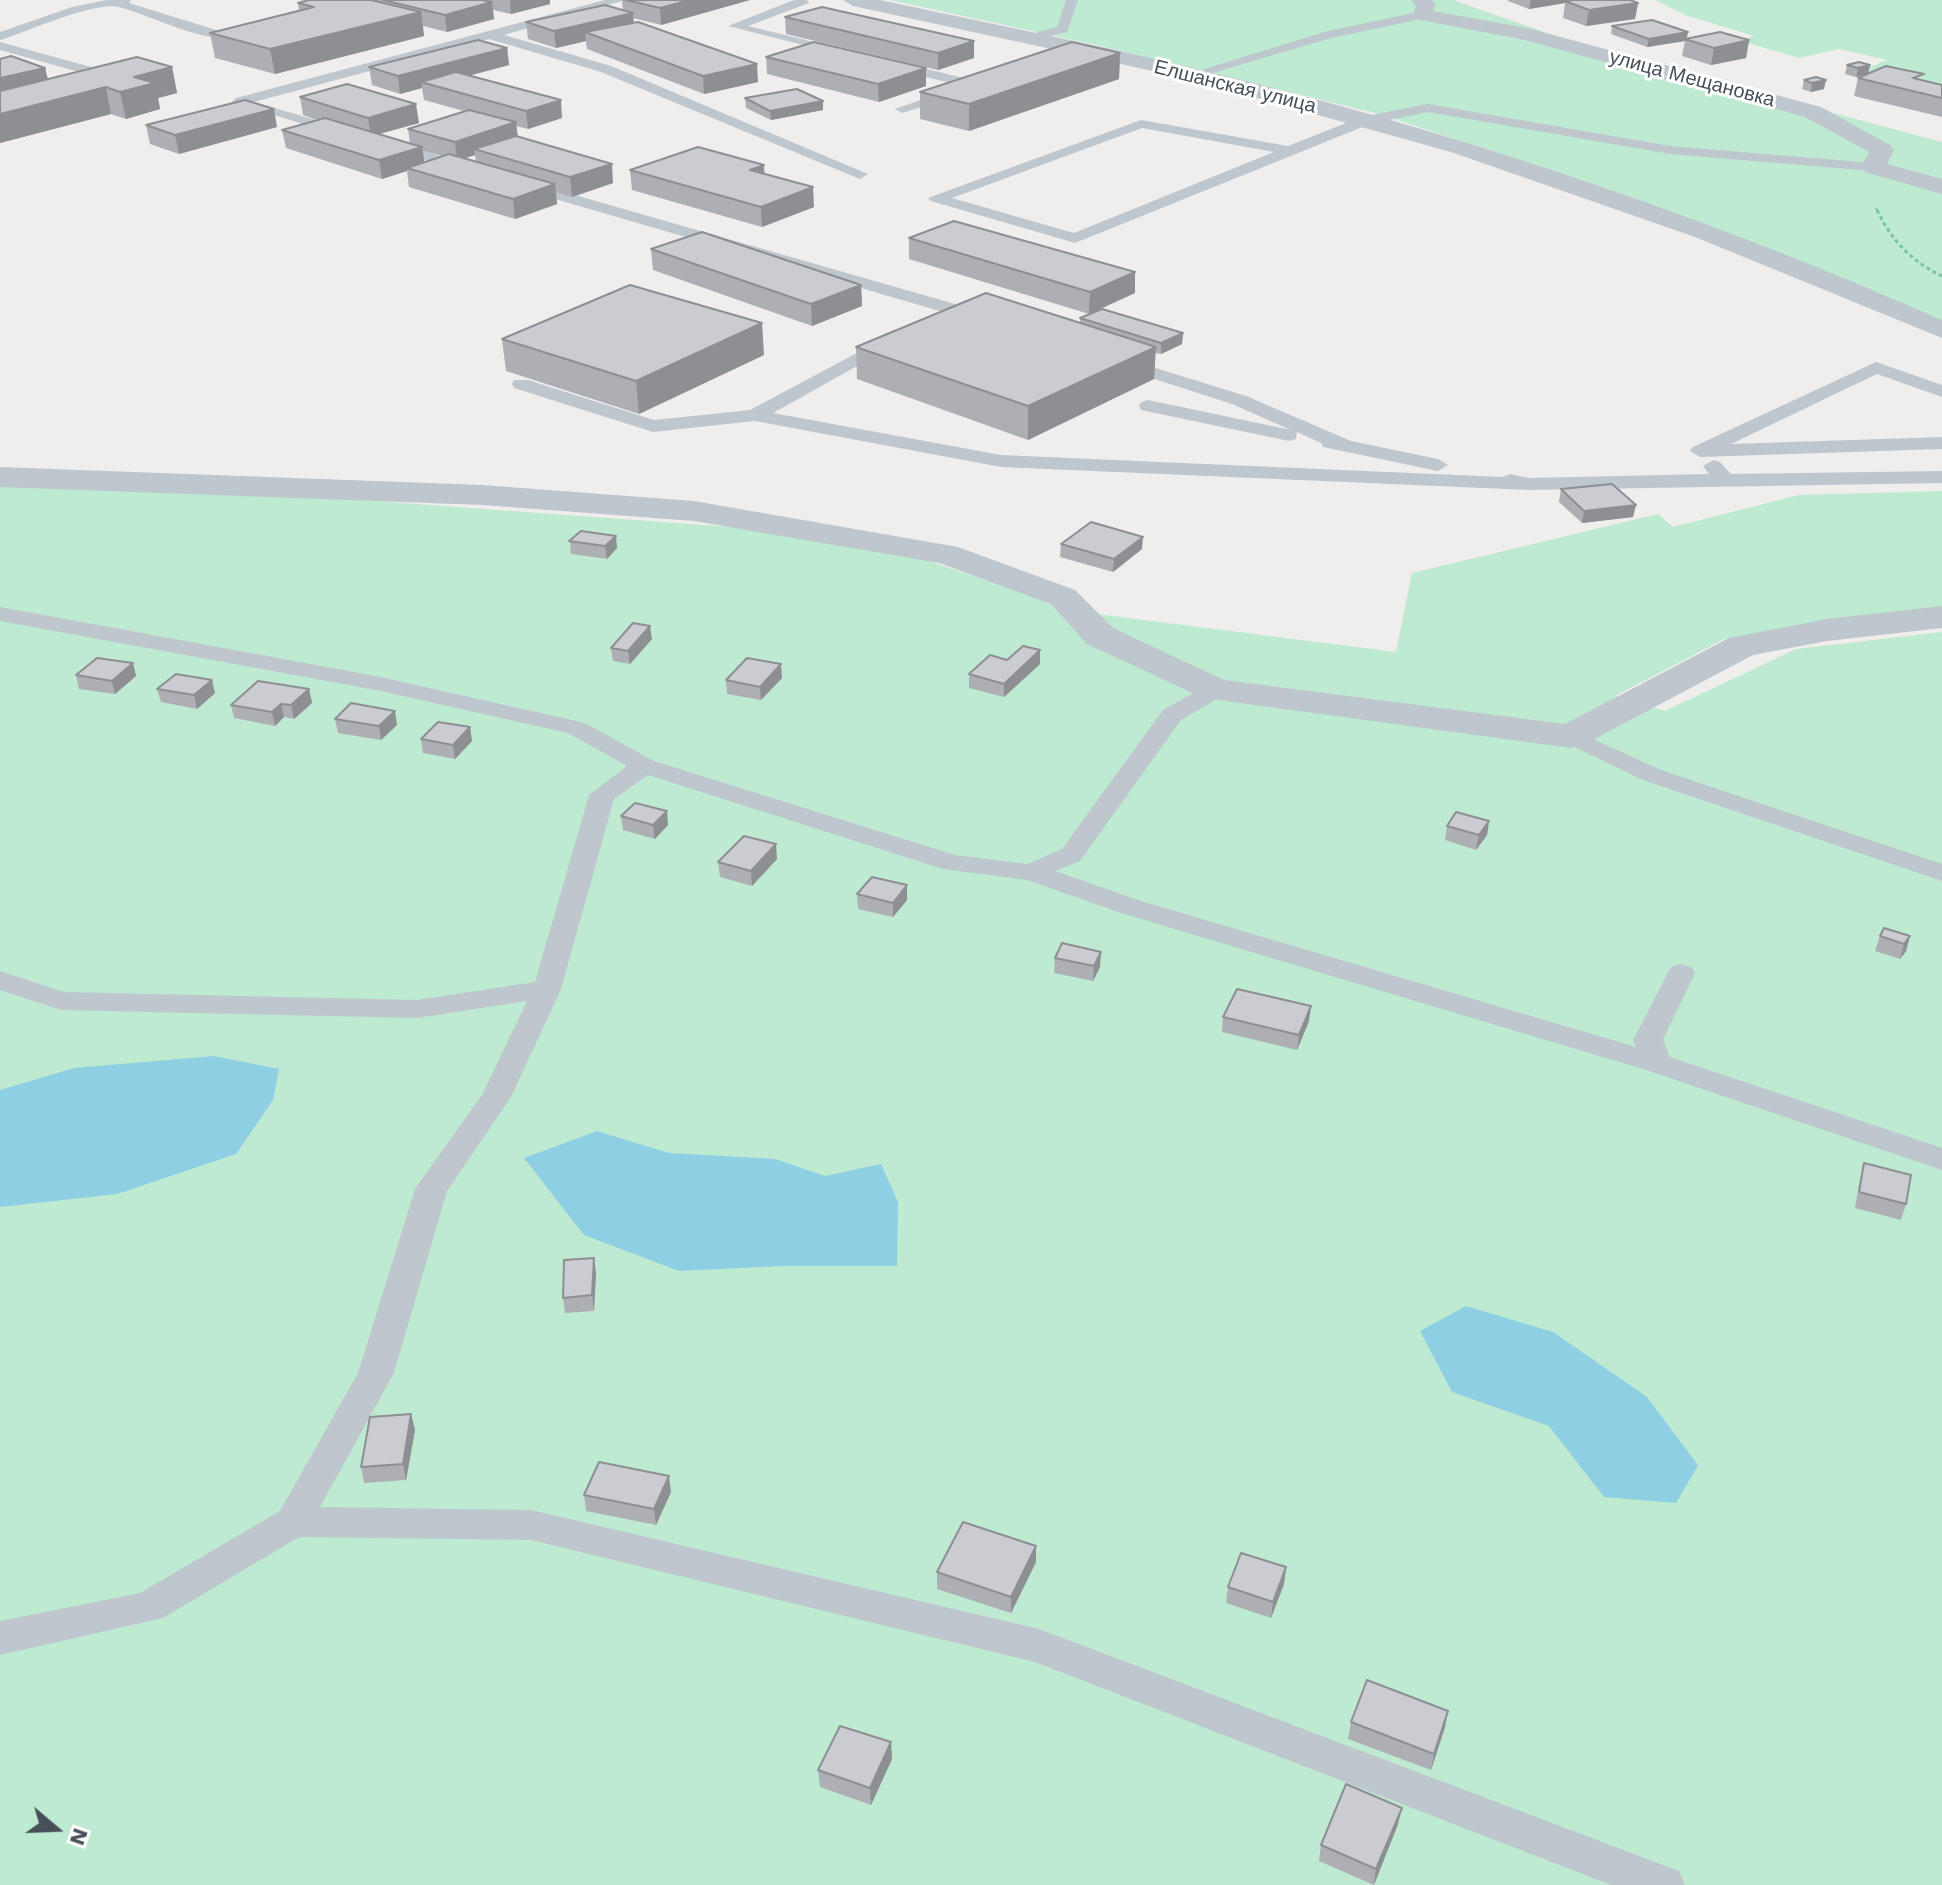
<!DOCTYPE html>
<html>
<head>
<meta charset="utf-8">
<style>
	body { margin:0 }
	#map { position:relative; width:1942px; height:1885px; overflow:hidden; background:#f0eded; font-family:"Work Sans",sans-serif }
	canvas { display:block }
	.north { position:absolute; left:16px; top:1789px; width:80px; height:80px; -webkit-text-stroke:6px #fff; paint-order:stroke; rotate:109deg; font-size:22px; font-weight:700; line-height:32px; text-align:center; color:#475059 }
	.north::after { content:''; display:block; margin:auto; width:28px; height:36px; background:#475059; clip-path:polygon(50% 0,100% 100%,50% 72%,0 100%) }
</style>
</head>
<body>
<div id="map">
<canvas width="1942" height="1885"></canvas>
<div class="north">N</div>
</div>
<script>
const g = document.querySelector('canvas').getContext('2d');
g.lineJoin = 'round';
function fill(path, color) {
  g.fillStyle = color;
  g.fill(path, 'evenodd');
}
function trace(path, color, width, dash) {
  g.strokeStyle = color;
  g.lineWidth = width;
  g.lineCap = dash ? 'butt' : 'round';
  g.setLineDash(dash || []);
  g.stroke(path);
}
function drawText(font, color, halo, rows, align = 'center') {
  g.font = font + ' "Work Sans",sans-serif';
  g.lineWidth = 6;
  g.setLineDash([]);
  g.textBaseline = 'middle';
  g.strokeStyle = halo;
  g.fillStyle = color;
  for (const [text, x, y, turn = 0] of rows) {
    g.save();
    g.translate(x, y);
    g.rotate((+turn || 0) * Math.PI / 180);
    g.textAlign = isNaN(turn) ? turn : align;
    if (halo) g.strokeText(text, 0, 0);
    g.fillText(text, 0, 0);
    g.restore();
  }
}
fill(new Path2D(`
	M890,0h563l91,32 101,31 297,79v179l-320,-127 -243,-80 -278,-68z
	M1655,0h287v92l-81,-21 26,-11 -48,-11 -40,9 -58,-17 13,-5 -66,-20z
	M0,480l335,18 519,38 227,76 315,40 16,-79 246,-59 15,13 126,-32 143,-4v119l-218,29 -109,57 50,15 131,-62 146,-17v1253h-1942z`), '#beead1');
fill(new Path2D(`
	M214,1056l65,13 -6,31 -37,54 -119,40 -117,13v-117l74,-22z
	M597,1131l72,22 106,6 50,17 56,-12 17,38 -1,64h-115l-103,5 -95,-36 -60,-77z
	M1466,1306l87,26 94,65 51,68 -22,38 -72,-6 -55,-71 -97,-34 -32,-61z`), '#8fcfe3');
trace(new Path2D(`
	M1876,208l2,4`), '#7ac5a2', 2, [3, 2]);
trace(new Path2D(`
	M1877,210c15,31 34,51 65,66`), '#7ac5a2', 3, [4, 3]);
fill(new Path2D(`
	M107,0h24l-2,3 100,31 19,-5 6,4c-29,21 -101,-17 -135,-26 -25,-6 -92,25 -119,33v-8l72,-25z
	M605,0h20l-121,35 107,31 257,108 -8,5 -5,-2 -254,-105 -112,-33 -235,63 96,28 2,3 -7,4 -113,-35 4,-4z
	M794,0h13l2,3 -61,23 99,24v6l-119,-30z
	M1066,0h12l-11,32 -42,10v-6l32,-9z
	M1422,11l6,4 -2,3 -95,20 -139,41 -7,-4 139,-43z
	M0,42l124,34 2,3 -7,4 -119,-33z
	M890,60l90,22 2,3 -7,4 -90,-22v-6z
	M954,88l5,1v6l-57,18 -7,-4z
	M1428,104l242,42 203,17 7,4 -7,4 -203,-17 -242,-42 -58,12 -295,119 -144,-42 -3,-3 213,-78 147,26 73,-29zM1142,128l132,24 -200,81 -122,-35z
	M389,141l88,26 2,3 -7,4 -88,-26v-6z
	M519,179l436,125 3,4 -9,5 -6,-1 -429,-125 -3,-3z
	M887,337l9,5 -3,4 -120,67 228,42 501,22 8,-3 19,4 180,-4 -6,-8 10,-6 7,2 11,12 211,-3v12l-413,7 -528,-23 -246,-46 -102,11 -139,-44 -2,-4 2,-4h14l126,40 96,-10z
	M1120,357l126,39 105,45 87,18 10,6 -10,6 -115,-24 -2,-4 -24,-11 -1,7 -7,2 -148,-31 -2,-4 2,-4 7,-2 143,30 -59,-26 -118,-38 -3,-4z
	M1876,362l66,23v12l-65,-23 -146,70 211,-7v12l-242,8 -10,-6 3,-4z
	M0,607l376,69 209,47 69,38 301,94 73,9 34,-15 101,-139 45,-25h16l4,5 -4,5 -43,25 -101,141 -25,10 86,30 495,146 -3,-7 38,-73 10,-3 10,3 4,6 -32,67 7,17 272,91v22l-296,-100 -525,-157 -94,-33 -84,-11 -295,-94 -34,24 -53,190 -50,108 -64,94 -53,182 -74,134 211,3 508,119 640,242 6,14h-74l-576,-223 -504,-122 -232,-3 -136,81 -163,37v-34l140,-28 140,-82 78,-138 57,-184 67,-94 45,-94 -110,17 -356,-8 -61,-20v-19l64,21 353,8 118,-18 54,-187 38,-29 -59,-33 -192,-43 -376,-69z
	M1571,729l90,41 281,94v17l-299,-101 -81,-39 -3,-5 3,-5z`), '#bfc7ce');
fill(new Path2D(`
	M843,0h37c122,26 245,50 366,81 238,60 471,140 696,239v18l-247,-101 -244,-85 -266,-74 -332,-72z
	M1411,0h21l4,5 -3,6 94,17 294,79 69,38 4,5 -7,14 55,15v15l-77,-22 -4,-5 8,-15 -64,-35 -280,-77 -110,-21 -3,-4 4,-9z
	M0,467l482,18 212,16 264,46 117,43 38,38 111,52 341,44 164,-86 98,-19 115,-13v22l-115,13 -74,14 -168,89 -14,4 -368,-50 -116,-54 -36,-40 -112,-41 -245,-42 -212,-16 -482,-18z`), '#bfc7ce');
fill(new Path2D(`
	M309,0h241v4l-39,10 -18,-4 1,9 -47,13 -24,-6 1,10 -149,38 -60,-16 -5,-25 89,-23 -1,-7z
	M622,0h128l-89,25 -28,-7 1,4 124,60 -54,12 -117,-45 -1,-8 -30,7 -28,-9 -2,-17 97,-12z
	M1508,0h122l8,3 -3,16 -49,7 -23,-8 2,-15 -36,6 -21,-8z
	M785,17l189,41 -36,12 -152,-36z
	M1612,26l76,6 -1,7 62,1 -3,18 -35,7 -29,-9 3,-15 -38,6 -36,-13z
	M507,48l2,17 -40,11 93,42 -34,11 -12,-3 2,10 95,47 -41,14 -16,-5 1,12 -42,15 -106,-32 -2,-16 -25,8 -96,-31 -4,-18 35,-10 -14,-5 -3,-18 119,26 -39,11 30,9 -2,-14 56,-18 -40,-11 -2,-12 -22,6 -28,-9 -3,-18zM423,151l19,5 -18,6zM475,155l1,7 -12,-4z
	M1120,53l-1,26 -150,52 -49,-12v-27z
	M766,57l160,29 -47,16 -112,-28z
	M0,59l45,9 3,11 124,-12 5,26 -19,5 2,11 -34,10 -15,-5 -111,29z
	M1847,65h23l-2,9 54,6 20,5v32l-88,-21 4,-18 10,-4 -12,3 -11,-3z
	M1816,77l8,12 -13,3 -9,-3 2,-9z
	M745,98l78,12 -52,10 -25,-12z
	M146,125l131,2 -98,27 -29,-10z
	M630,170l135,4 49,33 -52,20 -130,-37z
	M909,238l226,55 -46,21 -180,-55z
	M651,249l210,36 1,21 -50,20 -159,-56z
	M1080,318l103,15 -1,11 -21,10 -6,-1 -1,26 -126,61 -171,-61 -1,-32 224,-24z
	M502,339l262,16 -125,59 -133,-43z
	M1561,489l72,28 -51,6 -23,-21z
	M570,541l47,7 -10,11 -36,-5z
	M1061,544l81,5 -29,23 -53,-15z
	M652,639l-22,25 -17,-3 -2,-13z
	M1040,650v14l-36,33 -35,-9v-14l38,-14z
	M133,663l3,13 -21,18 -36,-5 -3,-14z
	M782,678l-21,22 -34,-6 -1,-14z
	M157,689l58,4 -18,16 -36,-7z
	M309,689l3,14 -18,16 -10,-2 -9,9 -41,-8 -3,-13z
	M335,719l62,6 -16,15 -43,-7z
	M470,727l2,14 -17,18 -32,-6 -2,-14z
	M621,816l47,9 -13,14 -32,-9z
	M1489,821l-2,14 -11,15 -31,-10 2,-14z
	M777,859l-25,27 -32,-9 -2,-15z
	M857,894l50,6 -14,17 -35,-8z
	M1880,936h30l-4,15 -6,8 -25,-8z
	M1055,958l45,9 -7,14 -39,-8z
	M1223,1017l86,4 -12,29 -75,-18z
	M1864,1163l42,41 -5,16 -46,-12 5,-29z
	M594,1258l2,15 -2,38 -29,2 -2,-15z
	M411,1414l4,16 -9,50 -42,3 -3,-16z
	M671,1492l-15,33 -70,-14 -2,-16z
	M1036,1562l-25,51 -74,-24v-17z
	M1286,1567l-2,17 -13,34 -45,-15 2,-16z
	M1351,1722l94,5 -14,43 -83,-31z
	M891,1742l1,17 -21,46 -51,-18 -2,-17z
	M1398,1824l-24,61 -55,-24 2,-16z`), '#aeafb4');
fill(new Path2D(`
	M510,0h40v4l-39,10z
	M690,0h60l-89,25 -1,-17z
	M1531,0h50l-16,1v2l-36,6z
	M492,2l2,17 -47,13 -2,-17z
	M1638,3l-3,16 -49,7 3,-16z
	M421,12l3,24 -149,38 -5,-25z
	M633,13l1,17 -49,2 1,9 -30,7 -2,-17z
	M1688,32l-2,7h-1v2l-38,6 2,-8z
	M1749,40l-3,18 -35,7 3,-17z
	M974,41v17l-36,12v-17z
	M507,48l2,17 -77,20 -11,-3 1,6 -22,6 -2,-18z
	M1120,53l-1,26 -150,52v-27z
	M757,64l1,18 -54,12 -1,-18z
	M1870,65l-2,9 -12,3 2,-9z
	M172,67l5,26 -19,5 2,11 -34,10 -6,-27 14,-15z
	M45,68l6,26 -51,12v-28z
	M926,68v18l-47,16 -1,-18z
	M1826,80l-2,9 -13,3 1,-9z
	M106,87l5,27 -111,29v-29z
	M561,100l1,18 -34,11 -2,-18z
	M823,101v9l-52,10 -1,-9z
	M416,104l3,19 -48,13 -3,-18z
	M274,109l3,18 -98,27 -4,-19z
	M516,122l2,19 -44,8 1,6 -18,6 -2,-19z
	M422,147l3,19 -18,2v3l-25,8 -3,-19z
	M612,164l1,19 -41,14 -2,-20z
	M764,165l1,19 -15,-14z
	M555,184l2,20 -42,15 -2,-20z
	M813,187l1,20 -52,20 -1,-20z
	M1135,272v21l-46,21 1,-22z
	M861,285l1,21 -50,20 -1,-22z
	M762,323l2,32 -125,59 -3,-33z
	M1183,333l-1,11 -21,10v-11z
	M1156,347l-2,32 -126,61v-34z
	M1636,505l-3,12 -51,6 2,-12z
	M616,536l1,12 -10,11 -2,-13z
	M1143,537l-1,12 -29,23 1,-13z
	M650,626l2,13 -22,25 -2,-13z
	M1040,650v14l-36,33v-13z
	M133,663l3,13 -21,18 -3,-13z
	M781,664l1,14 -21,22 -1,-13z
	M212,680l3,13 -18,16 -3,-14z
	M309,689l3,14 -18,16 -3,-14z
	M281,704l3,13 -9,9 -3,-14z
	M395,711l2,14 -16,15 -2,-14z
	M470,727l2,14 -17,18 -2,-14z
	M667,811l1,14 -13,14 -2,-14z
	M1489,821l-2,14 -11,15 3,-15z
	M776,844l1,15 -25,27 -1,-15z
	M907,885v15l-14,17v-14z
	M1910,936l-4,15 -6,8 4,-15z
	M1101,952l-1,15 -7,14 1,-15z
	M1311,1006l-2,15 -12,29 2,-15z
	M594,1258l2,15 -2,38 -2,-16z
	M411,1414l4,16 -9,50 -3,-16z
	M669,1476l2,16 -15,33 -2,-16z
	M1036,1546v16l-25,51v-16z
	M1286,1567l-2,17 -13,34 2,-16z
	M1448,1711l-3,16 -14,43 3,-16z
	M891,1742l1,17 -21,46 -1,-17z
	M1402,1808l-4,16 -24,61 2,-16z`), '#8d8f92');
const building = new Path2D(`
	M309,0h62l50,12 -151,37 -60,-16 104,-26 -16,-4z
	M383,0h99l10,2 -47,13z
	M626,0h64l-30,8z
	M1573,0h57l8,3 -49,7 -24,-9z
	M605,5l28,8 -79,18 -28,-9z
	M822,7l152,34 -36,12 -153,-36z
	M1652,20l36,12 -39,7 -37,-13z
	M638,22l119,42 -54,12 -118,-44z
	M1720,32l29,8 -35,8 -29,-9z
	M478,40l29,8 -109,28 -29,-9z
	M814,42l112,26 -48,16 -112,-27z
	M1072,42l48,11 -151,51 -49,-12z
	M11,56l34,12 -45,10v-19z
	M137,57l35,10 -38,10 21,6 -35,9 -14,-5 -106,27v-23z
	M1859,62l11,3 -12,3 -11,-3z
	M1886,66l38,8 -11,4 29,7v13l-84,-20z
	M456,72l105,28 -35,11 -105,-29z
	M1816,77l10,3 -14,3 -8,-3z
	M347,84l69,20 -48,14 -68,-21z
	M797,89l26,12 -53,10 -25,-13z
	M245,100l29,9 -99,26 -29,-10z
	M469,110l47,12 -61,20 -47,-13z
	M325,118l97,29 -43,13 -97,-30z
	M516,136l96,28 -42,13 -96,-28z
	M698,147l66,18 -14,5 63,17 -52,20 -131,-37z
	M449,154l106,30 -42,15 -106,-31z
	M954,221l181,51 -45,20 -181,-54z
	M702,232l159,53 -50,19 -160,-55z
	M630,285l132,38 -126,58 -134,-42z
	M986,293l170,54 -128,59 -172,-59z
	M1102,309l81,24 -22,10 -81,-25z
	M1612,484l24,21 -52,6 -23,-22z
	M1091,522l52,15 -29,22 -53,-15z
	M581,531l35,5 -11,10 -36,-5z
	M633,623l17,3 -22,25 -17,-3z
	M1023,646l17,4 -36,34 -35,-10 21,-19 17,5z
	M97,658l36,5 -21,18 -36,-6z
	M747,658l34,6 -21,23 -34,-7z
	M176,674l36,6 -18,15 -37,-6z
	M258,681l51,8 -18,16 -10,-1 -9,8 -41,-7z
	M351,703l44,8 -16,15 -44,-7z
	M438,722l32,5 -17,18 -32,-6z
	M635,803l32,8 -14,14 -32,-9z
	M1456,812l33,9 -10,14 -32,-9z
	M744,836l32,8 -25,27 -33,-9z
	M872,877l35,8 -14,18 -36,-9z
	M1884,928l26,8 -6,8 -24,-8z
	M1062,943l39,9 -7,14 -39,-8z
	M1237,989l74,17 -12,29 -76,-18z
	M1864,1163l47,12 -5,29 -47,-12z
	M594,1258l-2,37 -29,3 1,-38z
	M411,1414l-8,50 -42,3 9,-50z
	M599,1462l70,14 -15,33 -70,-14z
	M963,1522l73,24 -25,51 -74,-25z
	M1241,1553l45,14 -13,35 -45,-15z
	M1367,1680l81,31 -14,43 -83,-32z
	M840,1726l51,16 -21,46 -52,-18z
	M1346,1784l56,24 -26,61 -55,-24z`);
fill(building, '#caccd1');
trace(building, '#8d8f92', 2);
drawText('20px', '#475059', '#fff', [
	["улица Мещановка",1692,79,15],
	["Елшанская улица",1235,87,14]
]);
</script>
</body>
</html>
